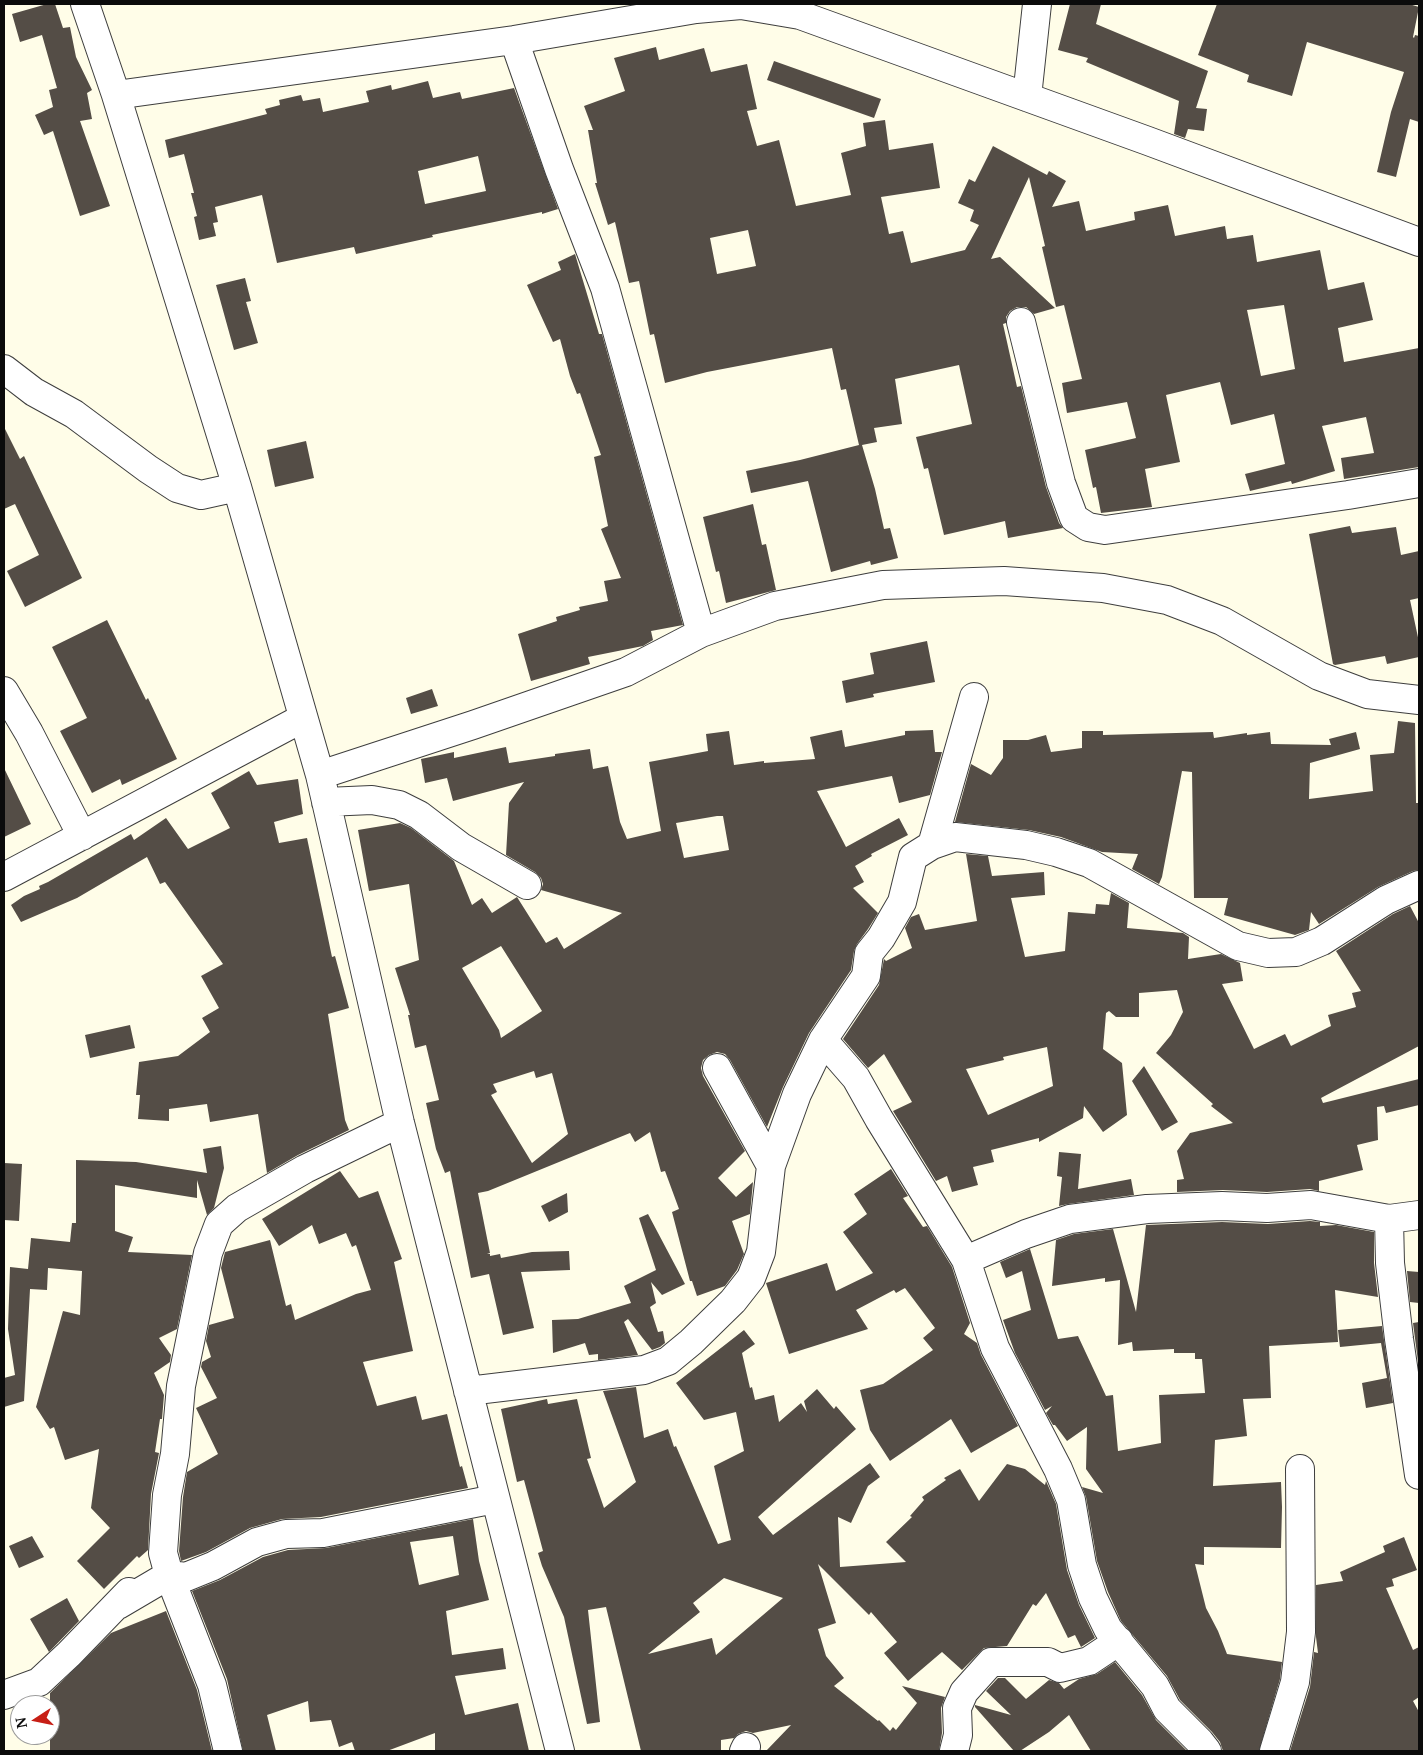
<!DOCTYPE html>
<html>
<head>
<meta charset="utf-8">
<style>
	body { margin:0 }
	#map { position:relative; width:1423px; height:1755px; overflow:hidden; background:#fffde8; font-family:"Noto Serif",serif }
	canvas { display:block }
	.frame { position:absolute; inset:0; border:5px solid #0b0b0b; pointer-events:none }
	.north { position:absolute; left:10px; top:1695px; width:50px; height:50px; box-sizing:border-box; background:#fff; border:1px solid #9d9d9d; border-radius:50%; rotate:259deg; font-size:14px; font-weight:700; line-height:20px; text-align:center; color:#0b0b0b }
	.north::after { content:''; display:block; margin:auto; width:18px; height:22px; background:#c71f16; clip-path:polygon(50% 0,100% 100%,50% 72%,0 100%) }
</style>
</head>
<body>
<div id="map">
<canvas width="1423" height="1755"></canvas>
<div class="frame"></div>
<div class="north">N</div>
</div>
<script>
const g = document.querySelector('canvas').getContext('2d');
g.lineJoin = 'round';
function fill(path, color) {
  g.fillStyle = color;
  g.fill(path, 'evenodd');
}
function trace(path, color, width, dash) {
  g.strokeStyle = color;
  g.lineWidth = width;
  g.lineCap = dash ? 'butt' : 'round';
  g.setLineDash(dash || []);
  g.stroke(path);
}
fill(new Path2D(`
	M47,4h8l8,24 7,-1 6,30 16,33 -5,3 5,26 -12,2 30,85 -30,10 -27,-85 -9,4 -9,-20 18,-8 -4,-17 8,-2 -15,-53 -22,7 -8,-28z
	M1070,4h31l-5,20 112,47 -12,37 11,1 -3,22 -16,-2 -3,9 -11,-4 5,-33 -93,-39 2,-4 -30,-8z
	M1217,4h192l10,3 -6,30 1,1 1,-3 4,1v86l-9,-3 -14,58 -19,-5 14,-60 13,-40 -97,-30 -15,54 -45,-14 2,-7 -51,-20z
	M656,47l3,13 45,-12 7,24 36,-8 10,45 -10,2 10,35 22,-6 17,66 55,-11 -10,-42 25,-7 -3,-23 22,-3 4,30 44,-7 7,45 -59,9 8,37 14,-3 8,32 54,-13 14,-25 -9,-4 4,-11 -16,-7 11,-24 6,3 18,-36 54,29 2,-4 17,10 -14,26 27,-6 7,30 49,-11 -1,-8 34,-7 7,31 50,-10 2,13 26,-4 4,27 63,-12 8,40 36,-8 9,38 -35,8 6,34 75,-14v119l-75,12 -3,-21 33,-5 -8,-36 -44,9 13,45 -43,13 -1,-3 -41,10 -5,-17 40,-10 -11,-50 -43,11 -11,-43 -54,13 14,67 -35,7 7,38 -51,6 -5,-26 -3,1 -8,-38 51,-12 -9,-36 -60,11 -5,-30 20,-4 -18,-74 -8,2 -14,-60 3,-1 -16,-69 -38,82 9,-2 55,51 -21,6 -8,-7h-9l-7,4 -4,6v6l-3,1 14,63 4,-1 25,101 13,36 4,5 -55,10 -3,-17 -61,14 -16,-67 -4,1 -8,-32 56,-13 -13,-59 -64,14 7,45 -28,4 3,14 -15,3 13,44 9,40 6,-1 8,30 -27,7 -1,-4 -39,11 -23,-91 -57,12 -5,-22 54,-11 59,-15 -13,-56 -5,1 -9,-42 -125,24 -42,11 -11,-49 -4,1 -11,-54 -10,2 -14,-61 -7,3 -13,-42h2l-9,-53h5l-9,-24 41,-15 -11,-33zM748,230l8,36 -39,8 -7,-36zM1284,305l11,64 -34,7 -14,-66z
	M774,61l107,38 -7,19 -107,-38z
	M428,81l5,17 27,-6 2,7 52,-11 44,121 -16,5v-2l-110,23 1,2 -77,17 -2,-7 -77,16 -15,-68 -47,12 3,15 -5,1 3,13 -17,4 -5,-23 3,-1 -6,-23h3l-10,-39 -15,4 -4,-18 102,-26 -2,-5 15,-4 -1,-5 22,-5 2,6 17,-3 3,14 46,-10 -3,-11 25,-6 1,5zM478,156l8,35 -61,13 -7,-33z
	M575,254l24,80h3l81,291 -32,6 2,9 -10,6 -55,11 2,7 -59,17 -13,-47 39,-13 -1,-4 24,-7 -1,-3 29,-6 -4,-20 17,-3 -20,-49 7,-3 -14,-69 7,-2 -21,-62 -3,1 -7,-18 -10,-37 -7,3 -26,-57 34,-15 -3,-8z
	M245,278l6,23 -5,1 12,41 -24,7 -18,-65z
	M4,427l16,32 4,-3 58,122 -57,29 -18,-36 32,-16 -24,-51 -11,5z
	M306,441l8,37 -39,9 -8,-37z
	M753,504l9,41 4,-1 10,46 -50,13 -7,-32 -3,1 -13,-55z
	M1350,526l2,7 44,-6 5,28 18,-4v47l-9,2 9,42v15l-32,7 -2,-8 -50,9 -2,-1 -24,-130z
	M107,620l39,80 2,-2 29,61 -55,26 -2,-6 -28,14 -32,-62 27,-13 -35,-71z
	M927,641l8,41 -62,12 1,3 -28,6 -4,-22 32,-7 -4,-21z
	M432,689l6,17 -27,8 -5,-16z
	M1398,721l17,2 1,80h3v67l-6,1 -35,16 -59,37 -8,-12 -2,18 -14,5 -71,-20 4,-17h-34l-2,-126 -10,-1 -20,106 -3,7 -27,-15 6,-15 -36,-2 -41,-15 -32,-7 -74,-8 16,-58 20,11 12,-17v-18h25l18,-5 5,17 31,-4v-17h21v4l110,-3 1,6 33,-5v2l23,-3 1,12 60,1 -2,-6 27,-7 4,17 -50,14 -1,36 64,-8 -3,-36 24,-2z
	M842,730l3,17 60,-12v-4l28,-1 2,22h7l-12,43 -31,8 -7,-27 -75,15 29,56 53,-29 9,17 -37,19 1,2 -17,10 9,16 -11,6 25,25 -10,16 -11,15 -3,7 -3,19 -42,63 -26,54 -16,40 -37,-67 -5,-6 -8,-2 -8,3 -6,5 -2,8 2,8 42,75 -27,27 18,19 17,-15 -3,32 -18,7 12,33 -7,16 -12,16 -28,10 -5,-15h-2l-18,-69 7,-3 -14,-38 -4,1 -11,-40 -15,10 -5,-9 -142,58 -10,2 12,60 -3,1h3v2l10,-2 1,4 31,-6 37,-1 1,19 -49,2 13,56 -31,7 -14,-61 -18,4 -21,-107 -5,2 -9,-24 -10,-46 13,-3 -13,-55 -11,3 -7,-33h2l-15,-47 24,-8 -10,-76 -40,7 -11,-61 42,-7 11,5 43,33 18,44 10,-7 10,15 25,-16 29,46 11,-6 7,12 58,-36 -81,-23 2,-6 -2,-6 -6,-6 -29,-17 3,-52 15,-21 -71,19 -6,-23 -22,5 -4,-24 33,-7v6l52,-11 3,16 46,-7v-2l35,-5 3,20 15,-3 12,56 7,17 34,-8 -12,-69 59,-11 -2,-17 23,-3 5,34 30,-4v2l51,-4 -5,-22zM717,816h6l6,34 -45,8 -8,-35zM501,946l41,65 -41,27 -2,-8 -37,-62zM534,1071l2,7 16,-5 16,61 -36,29 -41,-68 6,-3 -4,-8z
	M4,768l27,56 -27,13z
	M249,771l8,14 41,-6 5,35 -29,8 5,21 28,-5 25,119 3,-1 14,52 -21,6 17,106 4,10 -51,25 -31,18 -9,-59 -48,8 -3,-18 -38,5v12l-31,-2 2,-24h-4l3,-33 39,-6 32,-24 -8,-14 17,-10 -18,-32 22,-12 -58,-82 -5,2 -13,-27 -70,41 -56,24 -10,-17 13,-9 16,-7 -1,-3 9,-4 83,-48 3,6 32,-22 22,31 42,-21 -19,-35z
	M966,854l22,2 4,20 52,-4 1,23 -34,3 14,59 40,-6 3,-39 27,2 1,-10 13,1 2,-12 18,10 -2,25 56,5 6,4 -1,22 33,-5 19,9 3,18 -21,3 32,65 31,-15 6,12 40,-20 -3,-11 28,-8 -4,-14 9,-2 -25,-40 57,-37 17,-8 9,17v123l-98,52 2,5 96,-24v26l-33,8 -2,-7 -7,1 1,33 -21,5 6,25 -44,11v10l-9,-2 -43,3 -44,-2 -46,2v-12l7,-1 -7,-28 13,-18 43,-10 -22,-17 2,-2 -57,-51 15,-18 12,-23 -6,-22 -38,3v24h-23l-7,-6 -3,2 -3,36 19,14 5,52 -24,17 -19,-26 -1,12 -44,24v-4l-48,12 3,12 -21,5 5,18 -26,7 -5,-16 -11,5 -43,-70 19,-9 -28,-48 -16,14 -25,-29 36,-54 5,-26 2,2 26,-13 -7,-20 6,-11 8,-3 6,16 52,-9zM1047,1047l6,39 -65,29 -22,-46 38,-9 -1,-3z
	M130,1025l5,23 -45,10 -5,-23z
	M1144,1066l34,56 -16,9 -30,-50z
	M221,1146l3,22 -10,40 -7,7 -10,-35v18l-82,-13v46l18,6 -5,15 64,3 -15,74 -18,9 12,17 -1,7 -16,11 10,22 -2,24h-2l-5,33 4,1 -8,41 -3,56 -9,8 -2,-2 -33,33 -27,-28 33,-33 -19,-20 8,-59 -34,11 -11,-33 -4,2 -14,-22 27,-96 17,4 2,-44 -34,-3 -1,22 -17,-1 -6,112 -20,6v-29l11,-3 -7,-46 2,-62 18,2 3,-31 39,4 2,-19h4v-63l60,2 71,11 -4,-24z
	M1059,1152l22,2 -3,35 53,-10 3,16 -66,9 -9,2 3,-29 -5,-1z
	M4,1163l18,1 -3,57 -15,-1z
	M891,1169l17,27 -5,2 20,29 4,-1 25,41 18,56 -6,11 13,9 4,12 37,71 -47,27 -20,-34 -61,42 -20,-31 -10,-40 23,-6 50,-34 -10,-12 12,-10 -30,-40 -9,5 -2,-3 -38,20 12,19 -79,25 -23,-71 61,-20 9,28 37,-18 -30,-41 24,-18 -13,-20z
	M340,1171l19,27 19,-7 24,68 -8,3 19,89 -50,11 14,44 39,-10 6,24 25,-6 13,53 2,-1 6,22 -147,29 -39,2 -32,9 -44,24 -25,9 -2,-10 4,-54 4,-25 31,-18 -22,-46 21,-10 -16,-31 1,-5 9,-5 -5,-16 3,-16 25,-7 -13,-50 4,-16 45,-12 16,66 5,-2 4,16 61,-26 15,-4 -15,-45 -4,2 -6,-14 -27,11 -7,-19 -33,21 -17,-27z
	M567,1193l1,19 -19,10 -8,-16z
	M648,1214l37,70 -23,11 -11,-13 5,21 -6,4 8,25 5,-1 2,12 -5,4 -8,3 -24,-31 -4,3 14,33 -40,5v-6l-9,1 -4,-12 -32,10 -1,-33 26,-1 53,-16 -7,-17 32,-16 -17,-52z
	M1310,1221l10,1v4l16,-1 38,7v31l4,34 -43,-7 3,52 -69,4 2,52 -28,1 4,37 -32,4 -2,46 68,-4 1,25 -1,41 -77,-1v18l-9,-1 11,44 12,23 9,23 55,8 -2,17 -21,72h-36l-3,-9 -8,-10 -32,-32 -13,-24 -46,-55 -13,-29 -11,-31 -11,-64 -4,-10 21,6 -17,-24 1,-42 -20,14 -12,-16h-2l-7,-12 6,-7 -7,4 -30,-57 -12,-33 28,-10 -9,-39 -16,7 -6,-16 30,-13 28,90 20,-3 28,60 7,-1 5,56 43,-8 -2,-48 46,-2 -3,-34h-7v-6h-21v-4l-41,2 -1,-9 -14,3 2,-65 -15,2v-4l-53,8 4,-46 18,-6 39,-5 23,83 10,-87 76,-3 46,2z
	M1407,1271l12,1v31l-9,-1z
	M1419,1322v47l-6,-46z
	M1382,1326l11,77 -27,5 -4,-25 25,-5 -6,-35 -41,4 -2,-17z
	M744,1330l11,14 -13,9 8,35 2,-1 3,13 19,-5 5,27 22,-19 6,9 -3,-11 13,-12 17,20 2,-3 20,23 -98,88 15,18 97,-72 10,14 -12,9 -17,37 -13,-6 2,50 66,-5 -20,-20 26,-25 -2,-1 14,-16 -2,-3 24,-17 -2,-2 16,-9 19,32 28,-37 18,5 20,16 1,-4 10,23 11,66 12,35 16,33 -14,9 -6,-12 -7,3 -22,-45 -10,13 -3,-2 -26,42 -23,2 -22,22 -20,-18 -34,29 -24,-28 13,-11 -26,-30 -2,3 -51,-51 18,59 -18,6 8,27 18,22 -10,8 44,35 1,-1 11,11 3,-4 3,3 21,-27 -15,-17 43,11 -4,11 1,25 -3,18h-173l25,-26 -38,8 -7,-2 -8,3 -4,4 -13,2v11h-80l-35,-144 -18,3 12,112 -13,2 -23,-107 -22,-51 -4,-13 5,-2 -19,-71 -7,2 -16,-73 46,-10 1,5 29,-5 14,59 -4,1 17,49 32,-26 -33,-91 33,-4 8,51 24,-9 6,18 2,-1 42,98 13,-4 -17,-74 30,-15 -8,-39 -32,8 -28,-37zM724,1578l59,20 -67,57 -4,-17 -64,16 52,-42 -7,-9z
	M473,1519l6,42 10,39 -43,11 6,44 51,-7 3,21 -51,7 10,39 53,-12 11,48h-94v-18l-48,18h-32l-3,-9 -13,5 -8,-27 -21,2 -2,-21 -41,14 9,36h-33l-16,-72 -35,-88 28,-11 43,-23 25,-7 38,-2zM453,1536l6,39 -40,10 -9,-43z
	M32,1536l12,21 -25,11 -10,-22z
	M1404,1537l13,33 -25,9 2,7 -8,2 27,62 6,-3v50l-6,4 6,11v39h-129l20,-64 4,-35 4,1 -2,-16v-52l27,-4 -3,-9 45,-20 -2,-6z
	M67,1598l12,23 -30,31 -19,-33z
	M166,1611l31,79 15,61h-162v-58l61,-60z
	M1115,1662l27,33 14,25 31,31h-96l-22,-36 -20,17 -29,19h-6l-39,-44v-2l36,10 -25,-24 12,-13h7l21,21 23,-19 10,3 5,6 15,-10 18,-5z`), '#544d46');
const minor = new Path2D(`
	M85,4l31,91 121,392 83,288 80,348 160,628
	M514,40l45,129 46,119 96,345
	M116,95l398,-55 182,-31 45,-4 59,10 348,126 271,101
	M1027,97l10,-93
	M1021,322l40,161 13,35 14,9 17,3 243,-35 71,-12
	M4,369l30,23 40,22 74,55 29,19 24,7 36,-8
	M4,691l25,42 53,103
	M320,775l153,-50 153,-53 75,-39 74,-27 108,-21 121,-4 99,7 64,12 55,21 97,55 48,18 52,6
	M326,802l46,-2 27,5 20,10 42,32 66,38
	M932,845l42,-148
	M4,877l299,-159
	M823,1040l33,38 23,41 87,141 29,88 63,121 13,31 11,65 11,33 15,31 47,57 12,23 33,33 7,9
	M717,1068l54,98
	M1389,1219l1,44 9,76 20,136
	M966,1260l60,-26 44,-15 77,-10 75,-3 45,2 44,-3 78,14 30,-4
	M468,1391l176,-21 24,-9 23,-19 42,-41 18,-23 10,-26 10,-86 26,-72 26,-54 43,-64 3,-23 12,-15 21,-36 11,-45 19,-12 23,-8 71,8 30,7 33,11 149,83 30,7 28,-1 26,-11 64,-41 33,-15
	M118,1605l51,-30 17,2 27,-11 44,-24 29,-8 37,-1 172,-34
	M4,1695l35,-13 30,-28 60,-62
	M228,1751l-16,-66 -43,-110 -6,-22 4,-58 8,-41 6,-68 27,-133 11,-29 18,-16 68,-39 95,-46
	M744,1751l2,-4
	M954,1751l4,-16 -1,-27 7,-16 27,-30h57l12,6 29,-7 30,-20
	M1274,1751l21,-69 6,-50 -1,-163`);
trace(minor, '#3e3e3e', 30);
trace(minor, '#fff', 28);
</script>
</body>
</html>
